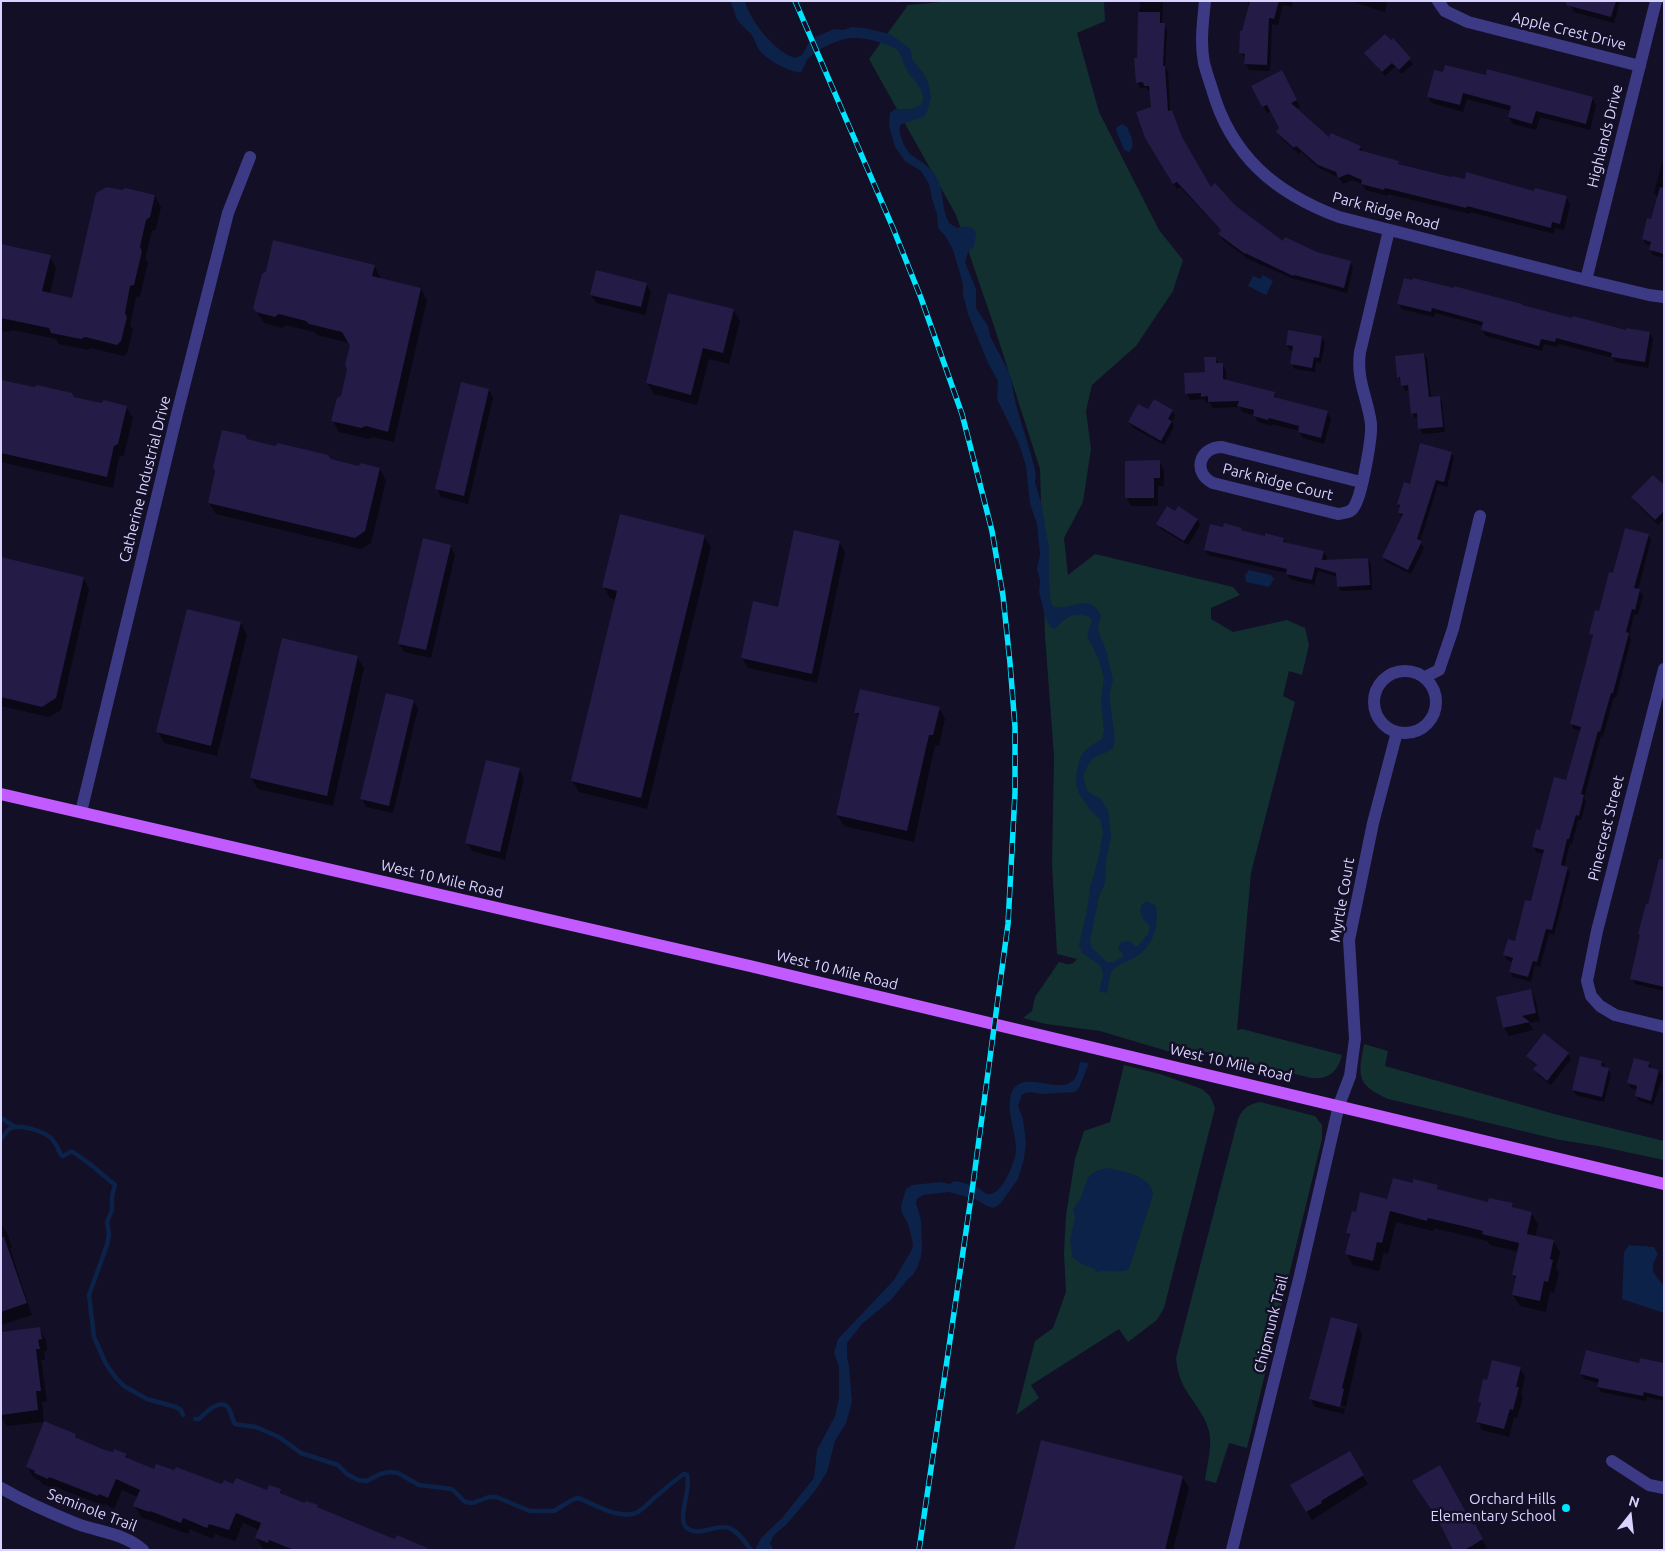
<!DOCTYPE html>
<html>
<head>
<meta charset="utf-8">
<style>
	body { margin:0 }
	#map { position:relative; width:1665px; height:1551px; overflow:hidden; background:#130f26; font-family:Ubuntu,sans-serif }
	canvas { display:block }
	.frame { position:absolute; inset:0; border:2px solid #d9d4ff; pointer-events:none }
	.north { position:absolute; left:1605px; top:1491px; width:50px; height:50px; -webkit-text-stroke:4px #130f26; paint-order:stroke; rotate:16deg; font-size:14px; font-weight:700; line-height:20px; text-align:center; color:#d9d4ff }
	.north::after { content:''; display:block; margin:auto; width:18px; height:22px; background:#d9d4ff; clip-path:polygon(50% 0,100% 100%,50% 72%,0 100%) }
</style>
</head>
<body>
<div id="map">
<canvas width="1665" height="1551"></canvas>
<div class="frame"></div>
<div class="north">N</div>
</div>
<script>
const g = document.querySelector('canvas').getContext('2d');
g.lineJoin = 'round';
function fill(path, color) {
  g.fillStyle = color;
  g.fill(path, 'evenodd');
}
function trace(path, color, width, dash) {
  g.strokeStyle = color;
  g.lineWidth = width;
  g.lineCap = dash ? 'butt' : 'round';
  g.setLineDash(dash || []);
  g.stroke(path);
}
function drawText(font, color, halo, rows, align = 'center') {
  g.font = font + ' Ubuntu,sans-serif';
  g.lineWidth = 5;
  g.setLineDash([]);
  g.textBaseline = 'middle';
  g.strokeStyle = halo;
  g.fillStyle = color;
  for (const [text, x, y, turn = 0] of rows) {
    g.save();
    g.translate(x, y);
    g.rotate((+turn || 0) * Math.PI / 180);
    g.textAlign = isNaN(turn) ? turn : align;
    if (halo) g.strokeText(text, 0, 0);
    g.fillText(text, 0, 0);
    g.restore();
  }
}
fill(new Path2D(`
	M952,1h152l1,20 -28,12 22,79 60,118 24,30 -10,31 -37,55 -44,39 -6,26 5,38 -8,53 -19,36 4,37 27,-21 138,33 7,8 -29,13v11l22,13 54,-12 18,8 4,17 -7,30 -13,-4 -6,25 12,6 -44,171 -14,157 5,-1 100,26c-4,17 -14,25 -31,23l-105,-26 -39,-1 -67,-20 -54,-7 -23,-6 9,-7 3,-14 24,-35c8,2 12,5 18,-3l-20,-5 -5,-90 2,-108 -9,-120 -5,-167 -46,-143 -38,-111 -87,-156 39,-54z
	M1364,1044l24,7 -3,15 173,49 106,26v19l-66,-14 -38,-6 -172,-41c-32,-15 -30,-22 -24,-55z
	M1124,1065l36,9 42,15 8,7 5,12 -51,200 -7,12 -29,22 -9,-13 -88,56 8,13 -23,17 19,-74 18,-13 13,-36 -2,-39 2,-38 9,-56 9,-28 26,-9z
	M1260,1102l55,14 7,9v14l-75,309 -18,-5 -13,40 -11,-3c2,-14 6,-29 5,-43 -2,-20 -18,-35 -27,-52 -4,-8 -6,-17 -7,-27l61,-235c3,-12 10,-19 23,-21z`), '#12302f');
fill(new Path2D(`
	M730,1h15c5,20 30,51 50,57l7,-3 9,-16 23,-10 9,1 9,-3 12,1 26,6 18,13 3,3 1,9 12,15 5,11 2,13 -4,14 -4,5 -21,7 -2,2c-1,5 0,7 1,11 7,23 18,19 31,34 15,18 7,32 17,52l8,5c8,-2 14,-3 19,5l-2,14 -6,5 -3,10 11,27v19l12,18 2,10 20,38 6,31 15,49 5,21 -1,7 7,24 4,27 3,13v34l1,19 3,7c17,7 34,-16 48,9l-3,15 9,23 6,27 -4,15 6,44 -2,9 -6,4 -14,6 -6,9 -4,9 4,14 4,4 9,4 8,12 3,26 -5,27 -1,20 -6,13 -9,46 2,6 15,14h7l8,-5 1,-3 -5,-6 3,-6 9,-1 5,5h3l10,-12 2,-8 -7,-7 -3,-9 2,-6 5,-3 9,5c3,19 -2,39 -19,50 -7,5 -22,8 -26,17 -2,6 -3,14 -4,20l-8,-2 4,-15 -2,-10 -19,-13 -3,-8 8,-35 3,-22 9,-33 4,-23 -3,-13 -9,-8 -12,-17 -3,-10v-8l4,-18 3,-5 6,-6 13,-8 2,-9 -3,-29 3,-23 -6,-20 -11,-23 5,-14 -3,-4c-16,-6 -24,1 -34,12l-4,-1 -5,-8 -7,-28 1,-12 -3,-11 3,-14 -3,-31 -7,-20 -4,-38 -7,-22 -22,-45 1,-18 -10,-18 -20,-49 -5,-19v-11l-10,-34 -7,-13 -8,-9 -1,-14 -5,-15 -3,-15 -8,-13 -16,-10 -10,-14 -6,-21 1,-13 5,-4c14,1 36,1 25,-21 -3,-6 -9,-10 -12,-16 -4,-6 -6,-15 -10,-22 -12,-7 -38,-15 -53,-11 -7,1 -29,11 -34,17 -6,4 -6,11 -10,16 -9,2 -35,-13 -41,-21 -4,-5 -5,-12 -9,-17 -5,-5 -10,-9 -14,-15 -3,-6 -3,-12 -7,-18z
	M1122,124l5,3c3,8 10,18 2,25l-5,-2 -8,-20 1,-3z
	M1263,275l10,6 -7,14 -18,-9 5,-10 8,3z
	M1249,570l22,5 3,4 -5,8 -23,-5 -1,-7z
	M1080,1062l9,1 -10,25 -4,4 -34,2 -10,-2 -6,1 -3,2 -4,11 5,13 3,23 -2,17 -6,20 -17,24 -5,4 -3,1 -6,-2 -12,-7 -26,-7 -26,3 -6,4 -1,4 5,17 1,29 -1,8 -4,11 -4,7 -5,4 -17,21 -29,24 -15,19v15l2,7 3,37 -6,21 -11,18 -8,31 -12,19 -29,34 -12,10 -4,8 3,7h-18l6,-12 21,-20 32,-40 3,-28 18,-34 4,-18v-32l-5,-13 4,-14 56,-59 17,-29 2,-5 -1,-7 -4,-15 -6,-11 -1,-7 5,-17 6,-4 10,-1 18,-2 10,2 4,-3c8,1 18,4 26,8 3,2 5,5 9,5 13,1 26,-32 27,-43 1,-18 -14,-49 -1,-64 13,-14 42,5 56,-5 6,-3 8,-14 9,-20z
	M1106,1168c15,2 47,8 47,27l-24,74c-10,5 -22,0 -33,3l-1,-3 -13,-5 -9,-6 -3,-17 5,-24 -2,-7c3,-6 8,-11 10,-18 5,-15 5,-19 23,-24z
	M1629,1245l25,2 4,7 -5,10v8l11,14v27l-42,-14 2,-47z`), '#0c2248');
fill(new Path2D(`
	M901,1h29l-28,2z
	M1140,1h23l-1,23 5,6 -2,38 3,4 2,39h1l3,5 10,28 27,45 73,54 66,20 3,5 -6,25 -51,-14v1l-48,-21 -26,-20 -3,-5 3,-3 -42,-44 -3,2 -31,-52 6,-29 -1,-17h-3l-2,-4 -6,1 -3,-6z
	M1247,1h46l-1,6 -9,-2 -5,20 -6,-1 -2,47 -21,-1 -3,-6v-4l-5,-7 8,-46z
	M1350,1h37l-2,11z
	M1572,1h48l-6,22 -40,-11 -3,-6z
	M1393,40l20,24 -11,10 -7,-7 -10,9 -20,-23z
	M1435,71l157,27 4,7 -6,25 -50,-13 -4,13 -23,-6 -4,-7 2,-6 -44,-12 -4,13 -31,-9 -4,-6z
	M1285,78l15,29 -5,2 35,30 30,8 4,6 34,9 2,4 52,13 114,18 4,7 -6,26 -9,-2 -1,6 -84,-22v2l-82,-20v2l-22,-6 -3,-5 -10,-5 -10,4 -4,-6 -20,-10 -18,-16 -2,2 -18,-16 -4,-6 4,-4 -9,-17 -5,2 -14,-26z
	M1664,155v103l-11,-3 -3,-5 1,-4 -5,-2 -3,-5 9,-19 6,-22 -4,-5z
	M155,196l6,11 -5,22 -4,2 -7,28 3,4 -8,33 -4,1 -6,28 3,5 -6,23 -3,3 -33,-8 -3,2 -29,-6 -3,-5 -44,-9 -4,2 -7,-1v-86l49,12 6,11 -6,26 23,5z
	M374,266l6,11v2l41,10 6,11 -33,142 -21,-5 -5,2 -29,-7 -6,-11 9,-24 7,-28 2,-23 -2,-3 -32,-8 -3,-3 -28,-7 -4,3 -18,-5 -10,-15z
	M646,284l5,8 -6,23 -49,-12 -5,-8z
	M1399,304l123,3 105,24 23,2 3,6 -5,29 -32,-6 -3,-4 -54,-14 -1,3 -14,-3 -2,7 -56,-15 -4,-6 1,-4 -48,-13 -1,4 -32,-8z
	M733,310l7,11 -11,43 -20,-5 -12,46 -43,-11 -7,-11z
	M1322,338l3,5 -4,20 -5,-1 -1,10 -20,-3 -3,-5 2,-13 -4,-1 -3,-5z
	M1424,354l3,5 4,39 8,-1 3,5 3,30 -22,2 -3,-5 -1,-11h-4l-3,-5 -2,-23 -5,1 -6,-14z
	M1215,358l4,6h3l4,7v10l48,12 4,7 49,12 4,7 -7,25 -21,-6 -4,-7 -27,-7v2l-14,-4 -4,-7 -12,-3 -2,-5 -27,1 -3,-5h-4l-2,-4 -14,1 -4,-7 20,-20z
	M1,381l100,23 25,3 7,11 -9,37 -5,2 -6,31 -112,-26z
	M489,390l4,8 -25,106 -27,-7 -4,-9z
	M1172,410l3,6 -3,6 2,5 -10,18 -32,-18 -3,-5 19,-11z
	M246,440l112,27 22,2 6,12 -15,62 -10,6 -145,-35 -7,-11z
	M1451,453l3,5 -7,29 -9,-3 -18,58 4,6 -13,26 -25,-12 -3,-5 19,-39 -3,-5 1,-5 -2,-4 12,-18z
	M1126,462h34l4,8v16h-6v20h-27l-4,-8z
	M1664,487v32l-6,6 -22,-22 -3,-5z
	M1197,519l3,6 -12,20 -27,-16 -3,-5z
	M1224,528l17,1 2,3 23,6 18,1 2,5 38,8 3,6 -1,3 42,-2 3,5 1,26 -31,1 -3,-5v-9l-20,-6 -4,14 -24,-6 -3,-6 -79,-18 -3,-6z
	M1648,535l3,5 -13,50 5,5 -5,20 -4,-1 -5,22 2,3 -15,59 -2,-1 -11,40 -2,-1 -17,62 2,3 -5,19h-3l-6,24 -2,-1 -6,24 3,1 3,5 -16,62 -5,-2 -9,34 -5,-2 -4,17 -18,-5 -3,-5 3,-10 -6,-2 -3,-5 12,-12 16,-40 13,-49 -9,-2 -3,-6 34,-64 14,-51 -7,-2 -3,-5 22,-86 -3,-5 10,-21 14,-38z
	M704,536l7,11 -64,262 -68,-17 -7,-11 44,-181 -6,-2 -6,-11z
	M839,542l6,10 -28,131 -69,-15 -6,-10 37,-49z
	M450,546l5,9 -24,103 -27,-6 -5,-9z
	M1,559l82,19 6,11 -28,121 -12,7 -48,-11z
	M241,623l6,12 -30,121 -53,-13 -6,-11z
	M357,657l7,11 -31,138 -75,-17 -7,-11z
	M413,701l5,8 -25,104 -27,-6 -4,-8z
	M939,708l6,11 -6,27 -4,-1 -21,97 -70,-16 -7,-11 22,-97 -3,-6z
	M519,769l5,9 -19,82 -33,-9 -5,-8z
	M1664,867v124l-29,-7 -3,-6 17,-72z
	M1531,990l4,9 5,22 -11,2 4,7 -24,6 -5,-9z
	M1544,1035l24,19 3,5 -20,26 -13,-10 -3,-6 2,-3 -6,-5 -3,-5z
	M1602,1062l9,12 -7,28 -28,-7 -3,-6z
	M1649,1063l3,6 8,2 3,6 -10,28 -14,-4 -3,-5 2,-6 -7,-2 -3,-5z
	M1413,1184l24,2 2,5 50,12 23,2 3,4 16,4 7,11 -3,13 18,4 7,11 -4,16 3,5 -5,20 -4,-1 -4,20 -26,-6 -7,-11 3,-15 -3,-5 6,-23 -29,-7 -3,-4 -53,-13 -1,3 -37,-9 -8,32 -4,-2 -5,19 -26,-6 -7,-12 4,-15 -2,-5 8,-20 32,-12z
	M1,1224l7,11 4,12 -2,1 6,19 16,48 -31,10z
	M1357,1325l5,9 -16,73 -31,-8v2l30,8 -1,5 -29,-7 -5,-9z
	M39,1328l7,12 1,11h-3l1,9h-4l6,42h-5l2,20 -37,4 -4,-7h-2v-79z
	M1640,1364l24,1v36l-17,-4 -1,4 -45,-9 -3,-5 1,-4 -15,-4 -3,-5z
	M1520,1368l5,9 -4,17 2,3 -6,21 -3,-1 -5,20 -27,-7 -4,-9 4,-15 -3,-4 9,-20z
	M75,1435l3,5 23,10 25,5 3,5 25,10 69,16h11l33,5 13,-1 3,6 23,9 11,1 1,3 68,28 42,13h-163l-2,-1 -7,-11 3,-8 -16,-7 -8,18 -20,-7 -2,5 -23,-10 -2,5 -47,-17 -6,-11 3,-9 -16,-7 -8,19 -9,-5 -1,2 -48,-19 -1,2 -13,-5 -2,-3 -6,-3 -7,-11z
	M1350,1453l18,31 -56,36 -20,-35z
	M1182,1477l7,11 -16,62h-158z
	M1474,1526l13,22 -3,2h-30z`), '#0007');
trace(new Path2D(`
	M1,1118l14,9
	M1,1139c3,-3 5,-7 8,-10 9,-6 34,2 42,9 5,5 7,11 10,17l2,1 7,-4h3l17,12 25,21 -3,11v14l-5,12 2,13 -2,10 -18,50 5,42 12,27 10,14 8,8 23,13 29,8 5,3 2,5
	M195,1419h4c6,-6 23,-23 30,-10 3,5 3,10 6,15l21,3 23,10 22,16 37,12 9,9 11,6 9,1 13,-7 9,-2 9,1 21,12 33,4 13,13 8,1 16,-6h7l34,14h24l18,-11 6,-2c12,4 24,12 37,15 25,6 27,-6 44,-19 8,-7 16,-14 25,-20l3,1c5,14 -11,44 0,53 12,10 29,-5 42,0 9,3 16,14 22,22`), '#0c2248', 4.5);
fill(new Path2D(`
	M1250,1h29l-5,18 -5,-1 -2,47 -23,-1 1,-10 -6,-1 1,-22h2z
	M1566,1h50l-5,16 -45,-12z
	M1138,12h22v11h5l-2,43h2l3,45 4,-1 10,27 29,50 4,-4 21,23 47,35 2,-4 32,15 34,9 -7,27 -50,-13 -1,1 -48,-23v1l-27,-20 3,-4 -44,-48 -4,2 -28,-46 -9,-26 15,-5 -2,-21h-5l-1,-4 -7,1 -2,-25h3z
	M1385,34l6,6 2,-2 18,20 -12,12 -7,-7 -10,9 -18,-19z
	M1445,65l41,10 1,-6 106,28 -7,27 -50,-13 -4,13 -24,-7 3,-11 -48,-13 -3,12 -33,-8 7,-27 9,2z
	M1282,70l15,30 -6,3 38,34 2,-4 30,13 -2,4 40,11 -1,3 53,13 1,-1 13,3 1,-7 68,19 1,-3 32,8 -7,28 -8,-2 -1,6 -84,-22 -1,2 -81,-20 -1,2 -23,-6 1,-4 -14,-6 -10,4 -2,-6 -18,-7 -22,-19 -2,2 -18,-16 3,-4 -12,-23 -5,2 -11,-21z
	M107,187l15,3 3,-2 30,7 -5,22 -4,3 -6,27 2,4 -8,34 -4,1 -5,27 2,4 -6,24 -4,4 -32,-8 -4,2 -30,-6 -2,-5 -48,-10v-74l50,11 -9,36 30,7 24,-105z
	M1660,187l4,1v66l-15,-4 2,-8 -9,-3 5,-21 4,1z
	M273,240l102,25 -3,11 49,12 -33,144 -22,-6 -5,2 -30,-7 6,-23 4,-2 6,-27 -2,-5 5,-18 -8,-14 -33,-8 -3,-3 -27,-7 -4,3 -19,-5 -3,-4 9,-34 4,-3z
	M596,270l51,13 -6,24 -51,-12z
	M1404,278l8,2 1,-2 41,10v-2l68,18v1l50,13 1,-2 53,14v-2l24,4 -5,30 -34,-5 1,-4 -56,-15 -1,4 -14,-3 -2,7 -58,-16 2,-8 -51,-14 -1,4 -34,-8z
	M668,293l66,16 -11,44 -20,-5 -12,47 -45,-12z
	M1288,330l34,6 -3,22 -5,-1 -2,11 -22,-4 3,-18 -7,-1z
	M1424,353l5,44 11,-1 3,31 -25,2 -1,-16 -6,1 -3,-29 -7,1 -1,-9 -3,1 -2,-22z
	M1204,357h12v6h7v16l52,13 -1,5 54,14 -7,27 -23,-6 1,-6 -30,-8 -1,2 -15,-4 1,-6 -17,-4 2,-5 -31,1v-6l-7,1v-4l-16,1 -1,-21 21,-1z
	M1,380l33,7 3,-2 35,8 2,4 27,6 3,-3 23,6 -9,38 -4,2 -7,31 -106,-24z
	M461,382l28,7 -25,107 -29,-7z
	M1154,399l19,11 -5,9 4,2 -11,20 -33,-19 10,-18 10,5z
	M222,430l23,5 2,4 28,7 3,-3 50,12 3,4 27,7 3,-3 19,5 -15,63 -10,7 -147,-35 7,-32 -2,-4z
	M1420,443l32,9 -8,30 -8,-2 -19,59 5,2 -14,29 -26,-13 21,-43 -5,-1 2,-8 -3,-1 7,-22 6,2z
	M1160,460v18h-6v20h-29v-37z
	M1653,475l11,10v26l-9,9 -24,-23z
	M1167,506l8,5 3,-5 20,13 -14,22 -28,-17z
	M620,514l85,21 -64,263 -70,-17 46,-190 -15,-4z
	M1224,523l18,5 -1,2 24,6v-3l19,5 -1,4 41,9 -2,9 46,-2 2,27 -33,2 -1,-14 -21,-6 -3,13 -26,-6 1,-5 -83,-19 6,-26 13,3z
	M1625,528l24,6 -15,54 6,1 -5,21 -3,-1 -6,23 3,1 -16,60h-2l-11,39 -2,-1 -17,63 3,1 -5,21 -3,-1 -7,24h-2l-6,26 7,2 -16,63 -6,-1 -9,33 -4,-1 -5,16 -19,-5 4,-14 -10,-3 5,-16 7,2 10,-41 6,1 13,-51 -12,-3 4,-18 4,1 14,-53 12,3 15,-53 -11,-3 23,-89 -4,-1 6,-24 4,1 10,-39 4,1z
	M794,530l46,11 -28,133 -71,-16 12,-57 25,6z
	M423,538l28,7 -25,105 -28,-6z
	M1,557l83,20 -28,121 -14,9 -41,-10z
	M187,609l54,13 -30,124 -55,-14z
	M282,638l76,18 -31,140 -77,-18z
	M860,689l80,18 -7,28h-4l-22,96 -71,-16 23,-102h-5z
	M386,693l28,7 -25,106 -29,-7z
	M486,760l34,8 -20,84 -35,-9z
	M1659,859h5v128l-34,-8 10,-44 -2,-1 8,-30h2z
	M1531,989l5,24 -14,3 8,6 -27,6 -7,-31z
	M1544,1033l25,20 -22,28 -14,-12 4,-4 -11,-9z
	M1580,1056l22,5 -1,5 8,2 -7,29 -30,-7z
	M1634,1058l16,4 -2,5 11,3 -8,31 -16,-5 2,-10 -10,-3z
	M1393,1178l20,5v-4l25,6 -1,4 51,13 1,-4 24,5 -1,4 20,5 -5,22 27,6 -4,19 3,1 -5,22 -4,-1 -4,20 -28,-6 4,-19 -4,-1 7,-32 -37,-9 1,-3 -20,-5 -35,-8 -1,3 -37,-10 -8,32 -5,-1 -4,19 -28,-7 5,-20 -4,-1 6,-22 4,1 4,-20 27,7z
	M1,1237h3l23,66 -26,9z
	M1331,1317l27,7 -16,64 2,1 -4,18 -31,-8z
	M40,1327l2,12 -4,1 2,9h-4l5,42h-5l2,19 -37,5 1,-83z
	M1586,1350l53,13 1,-5 24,5v34l-20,-5 -1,4 -46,-9 2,-8 -19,-5z
	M1492,1360l29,7 -5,20h3l-6,23 -3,-1 -6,20 -28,-7 5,-19 -3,-1 5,-23 4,1z
	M44,1421l32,13 -1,3 27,12 11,3 1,-3 13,5 -2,3 29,12 2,-5 18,6 2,-3 46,17 2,-4 9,4 3,-6 31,12 2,-5 12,4 -1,4 25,10 1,-2 12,4 -1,2 70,29 8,3 2,-4 35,15h-138l-25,-10 -1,3 -13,-5 6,-15 -25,-10 -7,17 -20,-6 -2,4 -24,-10 -2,5 -31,-12 -1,1 -16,-6 7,-16 -24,-11 -8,19 -9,-4 -1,2 -49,-19 -1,2 -14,-6 1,-2 -9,-4z
	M1041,1440l142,36 -18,74h-151z
	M1350,1451l14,24 -43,26 1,2 -16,9 -16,-27z
	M1440,1465l28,51 5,9 2,-1 8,15 -18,11h-12l-16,-32 -25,-37z`), '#241b47');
trace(new Path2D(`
	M1205,1c-2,20 -5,42 -1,62 2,8 5,17 8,26 19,67 63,104 127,128l247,63 63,15 15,2
	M1438,1l7,10 23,11 172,44
	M1586,280l70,-279
	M1361,482l-139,-35c-23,0 -30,26 -9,36l125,31c6,-1 13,-1 16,-7 8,-12 18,-69 17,-83 -3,-26 -15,-43 -11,-72l29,-122
	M1664,669l-67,262 -10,50 4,15 9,10 15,9 49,12
	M1374 702a31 31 0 1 1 62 0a31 31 0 1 1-62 0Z
	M1425,677l14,-7 14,-41 27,-113
	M81,812l96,-398 51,-201 22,-56
	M1612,1461l37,24 15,3
	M1,1488c24,14 49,25 74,35 23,9 49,10 68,27
	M1232,1550l68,-275 39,-170 11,-29 5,-37 -6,-99 24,-117 24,-91`), '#3d3a85', 12);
trace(new Path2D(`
	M1,794l749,172 914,218`), '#c25bff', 12);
const rail = new Path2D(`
	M795,1l98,227 28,70 41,116 30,117 11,65 7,67 5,64v66l-7,131 -35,260 -54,366`);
trace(rail, '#00e5ff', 5.5);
trace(rail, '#130f26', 4, [11]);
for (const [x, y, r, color] of [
	[1566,1508,5,"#00e5ff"]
]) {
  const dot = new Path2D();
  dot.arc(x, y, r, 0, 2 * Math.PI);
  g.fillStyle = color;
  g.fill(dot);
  trace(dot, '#130f26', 2);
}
drawText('15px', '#d9d4ff', '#130f26', [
	["Apple Crest Drive",1569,31,14],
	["Highlands Drive",1605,136,-76],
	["Park Ridge Road",1386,211,15],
	["Catherine Industrial Drive",145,479,-76],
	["Park Ridge Court",1278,482,14],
	["Pinecrest Street",1606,828,-76],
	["West 10 Mile Road",442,879,13],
	["Myrtle Court",1342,900,-80],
	["West 10 Mile Road",837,970,14],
	["West 10 Mile Road",1231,1063,13],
	["Chipmunk Trail",1271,1324,-76],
	["Seminole Trail",92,1510,21]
]);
drawText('15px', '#d9d4ff', '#130f26', [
	["Orchard Hills",1556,1499],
	["Elementary School",1556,1516]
], 'right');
</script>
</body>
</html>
